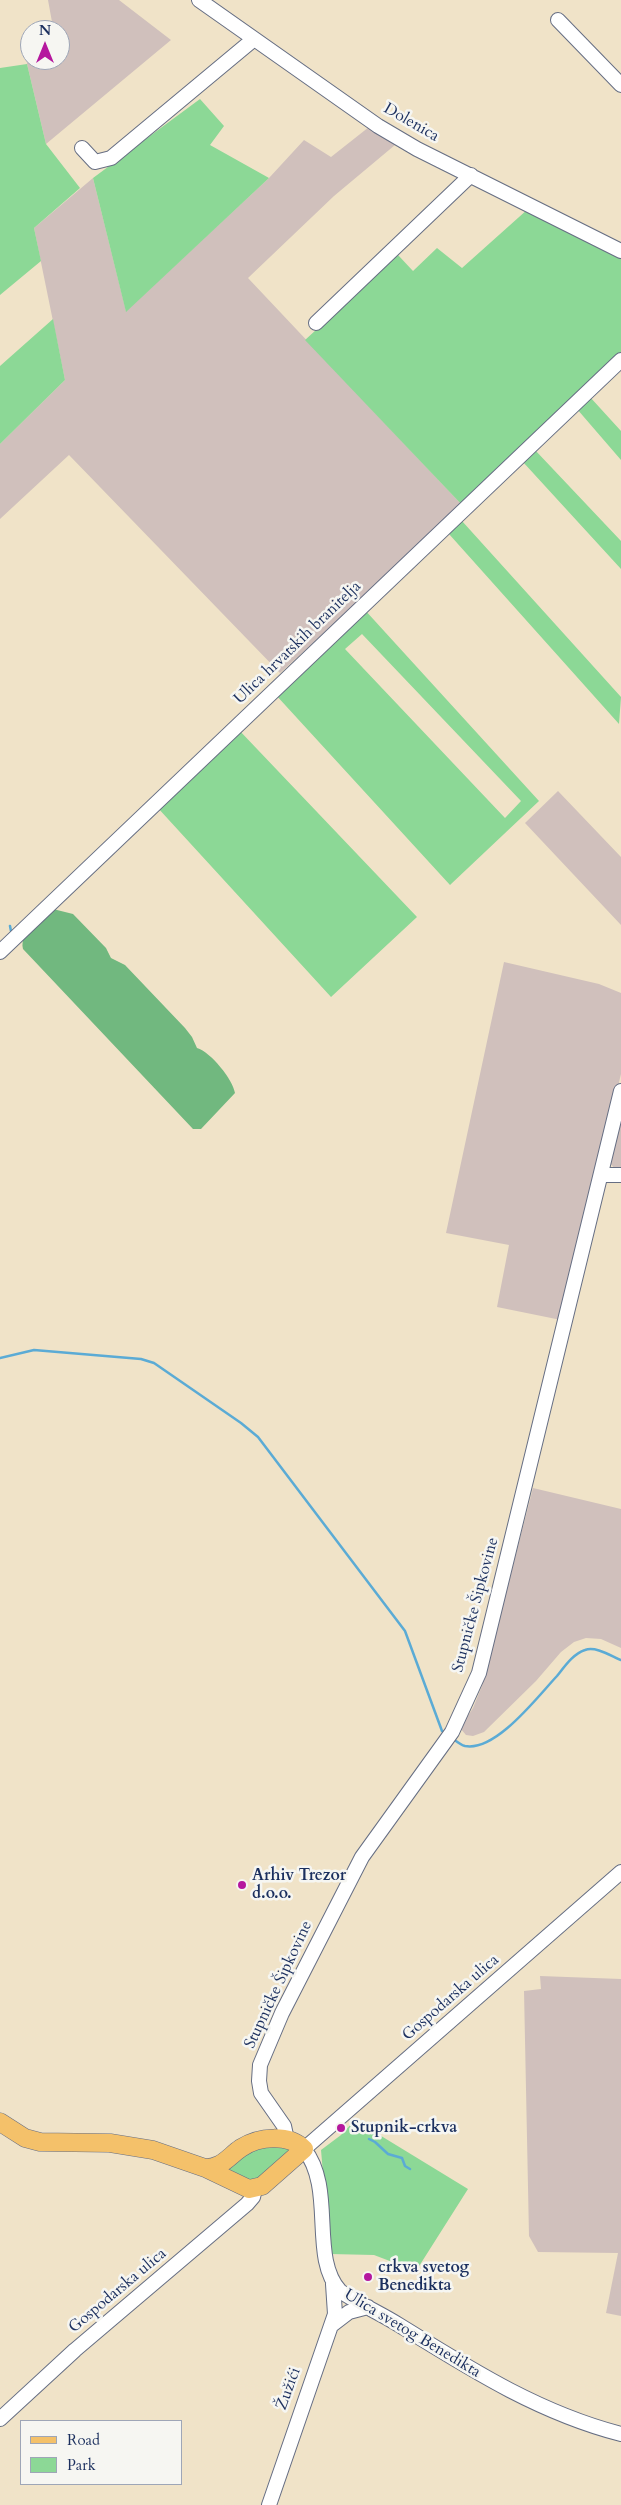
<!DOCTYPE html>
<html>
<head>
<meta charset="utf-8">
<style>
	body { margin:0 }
	#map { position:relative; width:621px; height:2505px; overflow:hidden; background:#f0e3c8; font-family:Cardo,serif }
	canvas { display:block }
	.legend { position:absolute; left:20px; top:2420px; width:162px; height:65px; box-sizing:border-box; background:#f6f6f2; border:1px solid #9ea6b7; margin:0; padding:6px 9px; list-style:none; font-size:15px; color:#1b2f5e }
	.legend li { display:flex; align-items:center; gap:10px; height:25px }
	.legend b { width:25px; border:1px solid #9ea6b7 }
	.north { position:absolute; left:20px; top:20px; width:50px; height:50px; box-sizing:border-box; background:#f6f6f2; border:1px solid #9ea6b7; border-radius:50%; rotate:0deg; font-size:14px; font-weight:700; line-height:20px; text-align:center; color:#1b2f5e }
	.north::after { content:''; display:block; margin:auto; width:18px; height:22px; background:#b5179e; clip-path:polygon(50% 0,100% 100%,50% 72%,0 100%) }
</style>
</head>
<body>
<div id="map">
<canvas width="621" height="2505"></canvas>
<ul class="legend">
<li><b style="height:6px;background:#f4c16a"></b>Road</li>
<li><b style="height:14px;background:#8cd896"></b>Park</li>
</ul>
<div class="north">N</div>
</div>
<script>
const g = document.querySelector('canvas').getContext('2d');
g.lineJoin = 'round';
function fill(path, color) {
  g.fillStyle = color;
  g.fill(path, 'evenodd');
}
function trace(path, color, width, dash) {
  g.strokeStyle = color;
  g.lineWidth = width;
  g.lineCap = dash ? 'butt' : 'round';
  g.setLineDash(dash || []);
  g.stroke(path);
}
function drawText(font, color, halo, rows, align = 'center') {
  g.font = font + ' Cardo,serif';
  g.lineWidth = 5;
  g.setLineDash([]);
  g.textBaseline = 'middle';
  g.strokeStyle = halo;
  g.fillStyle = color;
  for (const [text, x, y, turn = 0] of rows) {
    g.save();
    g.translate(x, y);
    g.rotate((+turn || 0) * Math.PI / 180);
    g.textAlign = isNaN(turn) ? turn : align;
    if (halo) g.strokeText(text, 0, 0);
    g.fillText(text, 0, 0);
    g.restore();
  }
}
fill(new Path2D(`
	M48,0h71l52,40 -125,104 -19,-80 -1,-31 4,-2v29h30v-30h-27l19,-8z
	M369,127l26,18 -61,51 -86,82 215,228 -183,167 -211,-218 -69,64v-75l65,-64 -31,-152 59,-50 33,133 143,-133 35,-38 27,17z
	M558,791l63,66v68l-96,-102z
	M504,962l95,22 22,9v81l-60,246 -64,-13 12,-62 -63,-12z
	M621,1110v61l-6,-2 -5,-6z
	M533,1488l88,21v139l-20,-9 -15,-1 -12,4 -13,10 -25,29 -52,51 -11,4 -7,-1 -6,-7 13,-20 9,-22z
	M540,1976l81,3v337l-15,-3 12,-60 -80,-1 -9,-16 -5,-245 17,-2z`), '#d0c0bc');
fill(new Path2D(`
	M27,64l19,80 34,44 -46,40 7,33 -41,34v-227z
	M200,99l24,27 -14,19 59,33 -143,134 -33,-134z
	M528,209l93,47v97l-158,153 -158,-166 93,-85 15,16 24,-23 25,20z
	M53,319l12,61 -65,64v-78z
	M590,397l31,34v29l-44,-51z
	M535,450l86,91v28l-98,-107z
	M462,521l159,176 -2,27 -170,-190z
	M364,609l175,192 -89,84 -175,-191zM362,634l159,167 -16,17 -160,-169z
	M238,729l179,188 -86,80 -174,-190z
	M355,2120l113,69 -52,82 -42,-16 -44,-1 -9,-104 20,-15z
	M269,2144l21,5v4l-32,30 -32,-10c6,-19 25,-23 43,-29z`), '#8cd896');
fill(new Path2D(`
	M53,909l20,5 33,34 5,10 14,7 60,63 7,9 5,11c14,4 36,32 38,45l-34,36h-8l-170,-180c-4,-17 19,-30 30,-40z`), '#71b87f');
trace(new Path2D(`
	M10,926l1,5
	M0,1358l34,-8 107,9 13,4 87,60 17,14 147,194 37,100 4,3
	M452,1738c4,3 9,7 13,8 31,6 73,-50 92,-70 8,-10 16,-22 28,-26 11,-4 26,6 36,10
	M369,2139l6,3 13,12 14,4 3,8 5,3`), '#5babd5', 2.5);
const minor = new Path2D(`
	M199,0l179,126 39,23 204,102
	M558,20l63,65
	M82,148l13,14 16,-4 143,-119
	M316,323l155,-148
	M0,952l621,-592
	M602,1175h19
	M621,1872l-317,277c32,40 5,108 36,142 19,13 40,22 59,34 71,44 140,88 222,109
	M287,2140l-3,-14 -23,-33 -2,-12 1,-16 22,-52 80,-156 90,-125 27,-59 142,-582
	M332,2325l17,-13 19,-5
	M0,2419l75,-69 172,-146 6,-7 2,-8
	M269,2505l66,-191 -2,-30`);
const major = new Path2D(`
	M0,2122l25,16 15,4 70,1 43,7 52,18 44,21 13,-3 42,-37c-15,-15 -45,-13 -63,-1 -13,9 -19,20 -36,20`);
trace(minor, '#666e83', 16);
trace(major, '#666e83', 19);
trace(minor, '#fff', 14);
trace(major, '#f4c16a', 18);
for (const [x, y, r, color] of [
	[242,1885,5,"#b5179e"],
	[341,2128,5,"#b5179e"],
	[368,2277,5,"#b5179e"]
]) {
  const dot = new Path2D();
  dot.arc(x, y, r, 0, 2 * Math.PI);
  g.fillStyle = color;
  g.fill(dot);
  trace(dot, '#f6f6f2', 2);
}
drawText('16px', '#1b2f5e', '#f6f6f2', [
	["Dolenica",411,123,30],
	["Ulica hrvatskih branitelja",298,643,-44],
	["Stupničke Šipkovine",476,1605,-75],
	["Stupničke Šipkovine",279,1985,-65],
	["Gospodarska ulica",451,1998,-41],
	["Gospodarska ulica",118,2291,-40],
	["Ulica svetog Benedikta",412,2334,31],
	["Žužići",289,2389,-70]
]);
drawText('bold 16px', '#1b2f5e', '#f6f6f2', [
	["Arhiv Trezor",252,1876],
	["d.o.o.",252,1894],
	["Stupnik-crkva",351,2128],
	["crkva svetog",378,2268],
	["Benedikta",378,2286]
], 'left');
</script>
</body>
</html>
